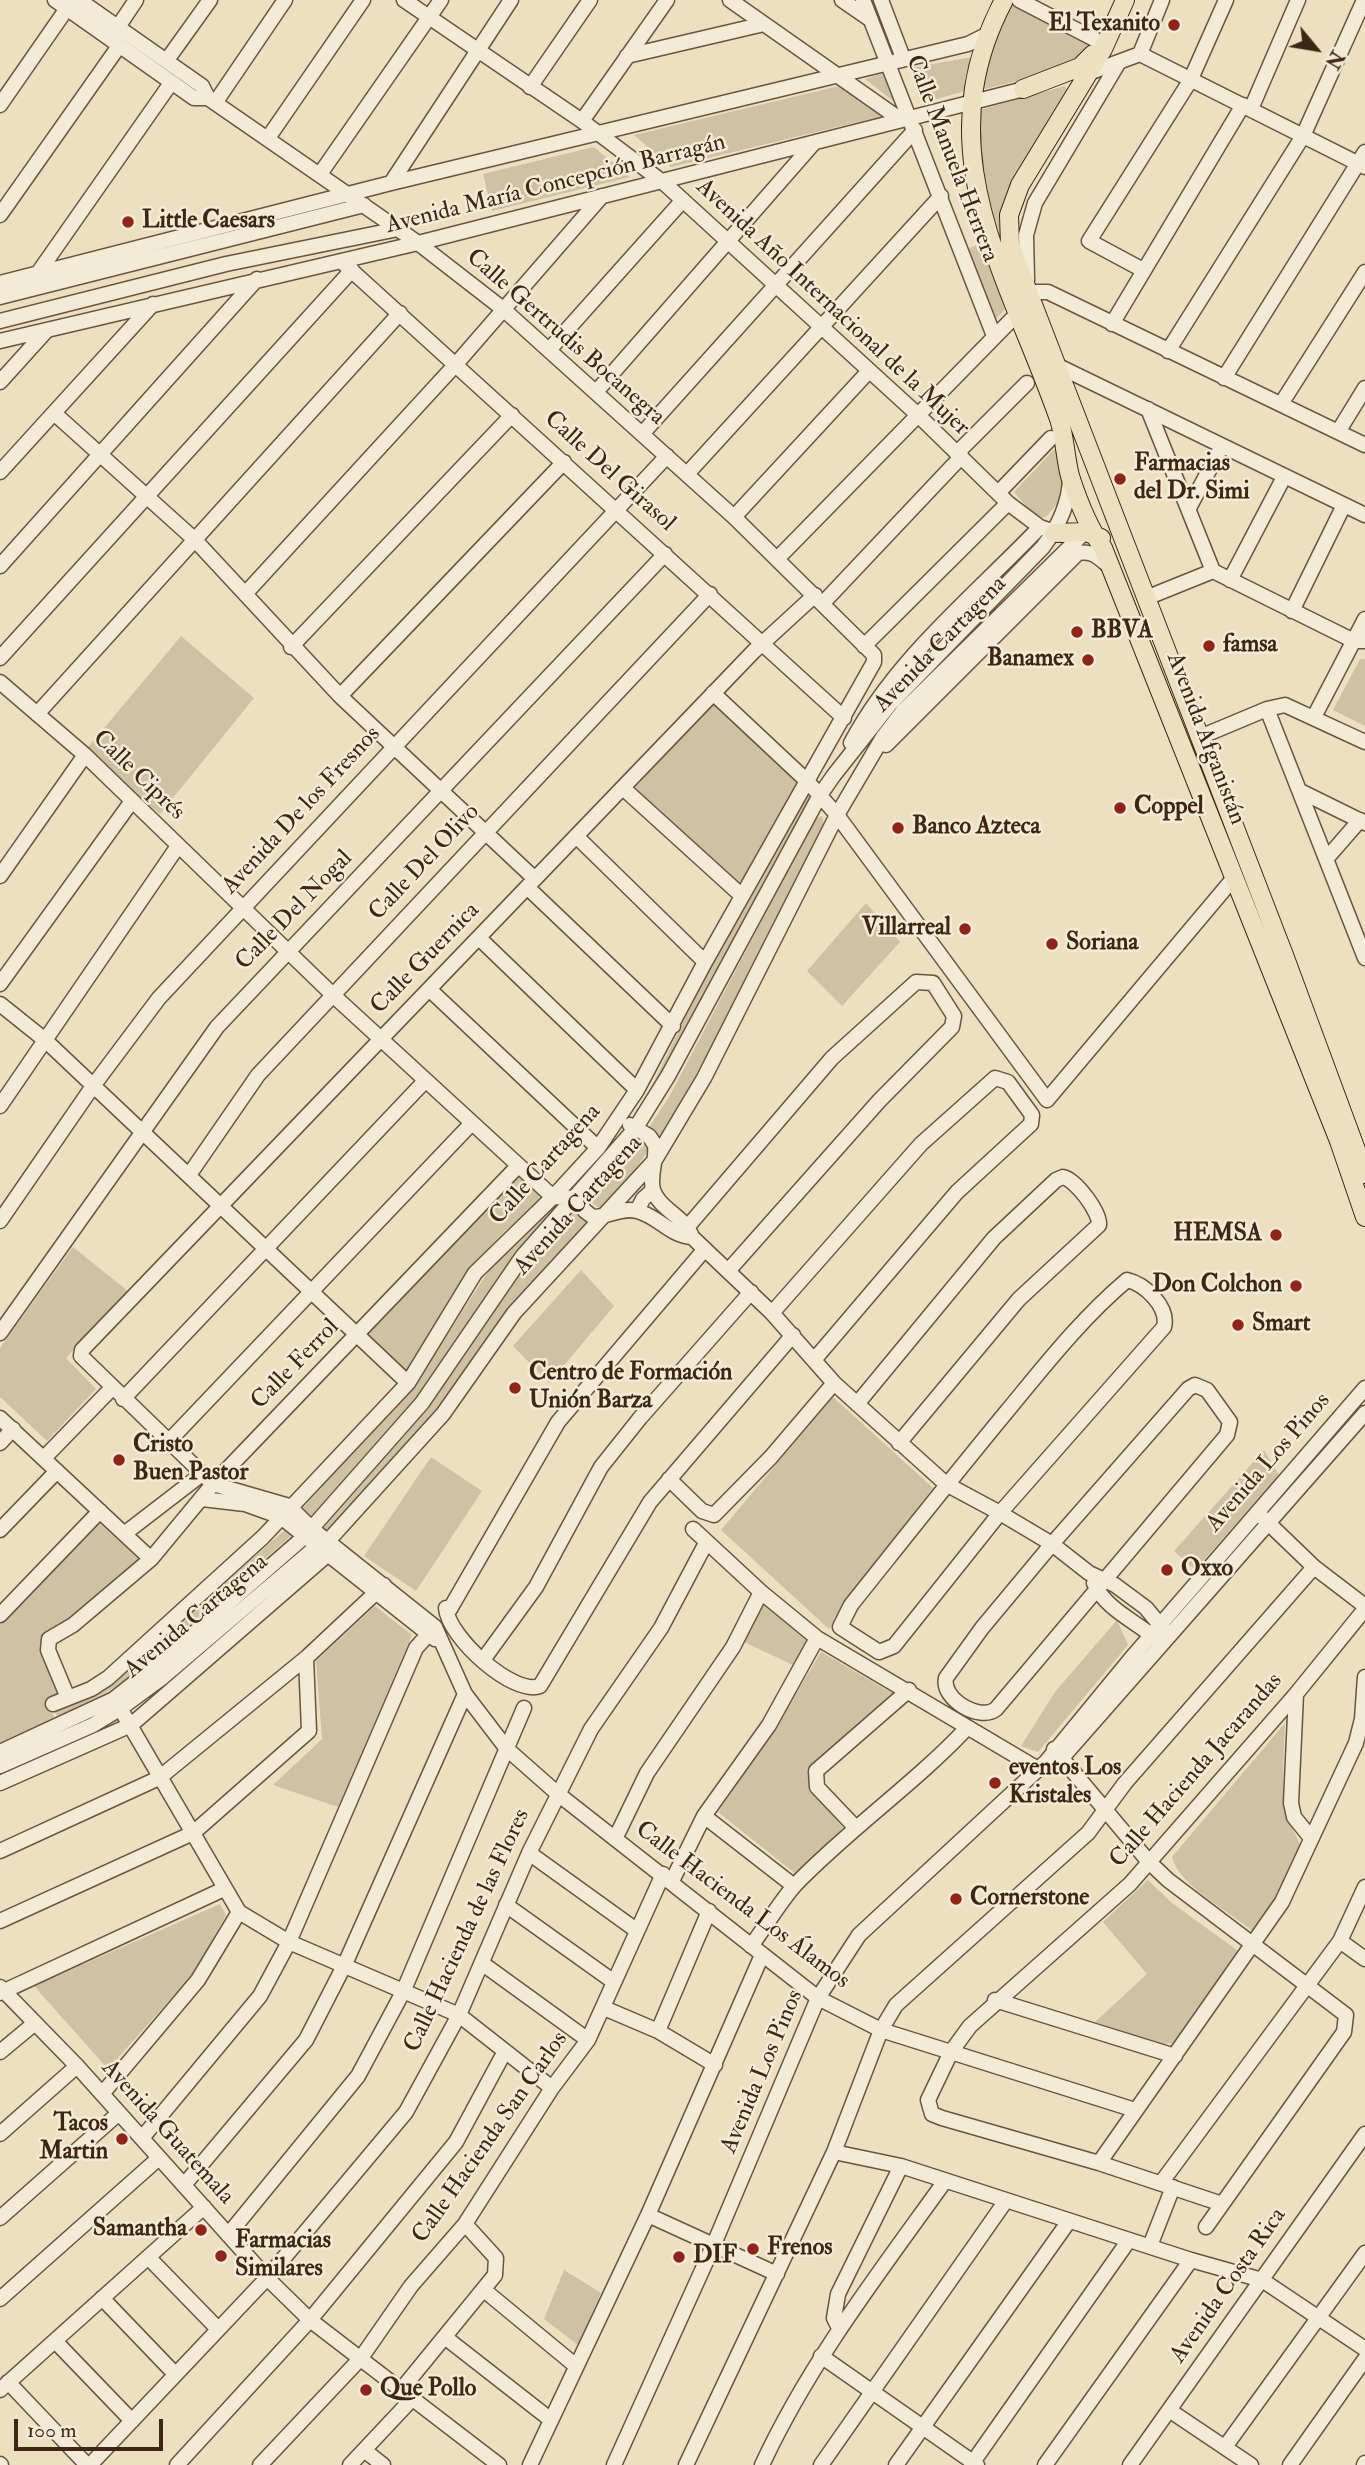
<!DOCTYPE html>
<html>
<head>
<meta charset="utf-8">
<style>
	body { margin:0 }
	#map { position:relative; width:1365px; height:2465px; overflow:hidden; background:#ede0c1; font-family:"IM FELL Double Pica",serif }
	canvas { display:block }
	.north { position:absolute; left:1281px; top:14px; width:70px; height:70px; -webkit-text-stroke:5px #f3ebd7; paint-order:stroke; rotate:120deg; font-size:19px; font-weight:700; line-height:28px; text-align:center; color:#3d2712 }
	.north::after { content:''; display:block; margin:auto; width:24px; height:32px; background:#3d2712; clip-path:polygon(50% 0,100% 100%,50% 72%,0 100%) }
	.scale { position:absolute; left:14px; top:2419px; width:149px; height:32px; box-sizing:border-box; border:4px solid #3d2712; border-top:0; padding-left:9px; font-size:21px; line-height:24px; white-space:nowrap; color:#3d2712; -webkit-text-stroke:5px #f3ebd7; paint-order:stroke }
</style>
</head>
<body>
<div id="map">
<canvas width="1365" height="2465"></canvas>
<div class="north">N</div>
<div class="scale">100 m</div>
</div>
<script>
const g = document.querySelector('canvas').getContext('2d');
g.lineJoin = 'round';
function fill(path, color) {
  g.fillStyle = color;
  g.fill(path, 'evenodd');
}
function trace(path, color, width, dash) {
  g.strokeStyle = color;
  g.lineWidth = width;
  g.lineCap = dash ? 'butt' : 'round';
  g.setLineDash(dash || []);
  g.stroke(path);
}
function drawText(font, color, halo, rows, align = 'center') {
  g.font = font + ' "IM FELL Double Pica",serif';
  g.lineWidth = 5;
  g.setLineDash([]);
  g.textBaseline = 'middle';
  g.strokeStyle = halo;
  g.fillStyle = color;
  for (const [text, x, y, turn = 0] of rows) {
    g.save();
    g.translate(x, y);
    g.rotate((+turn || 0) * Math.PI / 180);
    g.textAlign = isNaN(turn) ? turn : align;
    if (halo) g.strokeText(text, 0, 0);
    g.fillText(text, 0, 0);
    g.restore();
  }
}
fill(new Path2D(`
	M1009,1l83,42v6l-15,17 -96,24 6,-28z
	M972,57l-7,34 -39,11 -15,-34z
	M888,72l14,36 -37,-29z
	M839,86l44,30 -212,51 -37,-32z
	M1065,86l4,9 -59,93 -3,67c-18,-49 -28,-93 -27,-145z
	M594,147l36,30 -138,34 -9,-37z
	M985,242l26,61 -20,21 -27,-74z
	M1061,442l6,50 -21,25h-11l-21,-25z
	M181,636l73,62 -94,116 -75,-63z
	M1360,659h5v67l-32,-16z
	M715,700l90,82 -61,105 -111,-97z
	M808,791l5,5 -175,326 -4,-6 10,-14 65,-133z
	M822,816l2,8 -99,200 -65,113 -13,-7 22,-33 147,-279z
	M866,903l34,39 -58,64 -35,-35z
	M646,1141l4,6 -16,25 -34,37 -10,-8c7,-8 17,-15 23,-24 9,-14 15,-31 33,-36z
	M520,1175l27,23 -42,33 -34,36 -56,94 -9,11 -40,-37z
	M552,1206l7,7 -139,186 -108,122 -9,-13 118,-133 76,-117z
	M580,1210l9,11 -151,191 -113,122 -3,-5 118,-140 84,-125 48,-51z
	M73,1247l56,45 -63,66 30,31 -49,52 -47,-44v-49z
	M581,1270l33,36 -65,77 -36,-37z
	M833,1397l100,91 -70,90 -34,51 -108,-99z
	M1264,1450l15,25 -84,95 -21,-19z
	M431,1457l51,34 -66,100 -52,-35z
	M96,1520l43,40 -66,59 -31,22 19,55 -14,6 8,17 -55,25v-120z
	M286,1529l5,7 -173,150 -60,31 -4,-6 41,-18 21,-14z
	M764,1603l47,37 -16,26 -51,-24z
	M375,1606l37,29 -74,172 -65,-22 49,-46 -6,-78z
	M1117,1620l11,25 -90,107 -17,-6 34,-54z
	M821,1652l73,42 -81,72 10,36 20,26 -46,47 -79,-63 57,-83z
	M117,1720l4,7 -121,53v-7z
	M1285,1723c-1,43 -8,84 16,122l-25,53 -23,33c-22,-18 -75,-46 -81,-74z
	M1148,1880l24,23 66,48 -64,92 -11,1 -68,-22 52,-48 -44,-52z
	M220,1904l6,11 -34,60 -84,94 -74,-83z
	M564,2270l37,23 -23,52 -34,-26z`), '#cfc1a3');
const minor = new Path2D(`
	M55,0l139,98h14
	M404,0l178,121 82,62 254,232 90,88 32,24 23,8
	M730,0l171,120
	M842,0l29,20
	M863,0l131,336
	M881,0l22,58
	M1019,0l81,42
	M118,27l18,-27
	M1140,54l225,113
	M627,56l137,-32
	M167,60l43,-60
	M1086,74l54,-20 22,-54
	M530,87l60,-87
	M215,103l70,-103
	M0,105l70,-101
	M1251,109l47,-109
	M582,121l85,-121
	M268,138l95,-138
	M320,174l121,-174
	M391,183l120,-183
	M0,215l119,-169
	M341,261l503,457
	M1143,270l-54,-29 101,-160 36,-81
	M38,273l133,-190
	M1027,280l-1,-45 9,-32 84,-141
	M0,283l391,-100 577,-139 18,-9
	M1029,292h19l317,153
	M0,297l364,-92
	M0,321l226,-57 172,-35
	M1112,324l131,-219
	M0,341l418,-98 614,-156
	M549,350l134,-150
	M1168,351l135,-215 61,-136
	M1056,365l309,150
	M1224,378l141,-226
	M0,382l47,-52
	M596,392l217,-248
	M1281,404l84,-132
	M1148,409l65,162
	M54,413l140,126 146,157 195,183
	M1338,432l27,-44
	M642,434l273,-304
	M0,472l153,-168
	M687,474l254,-278
	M998,493l53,-55
	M1189,508l33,-62
	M734,517l135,-146
	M778,558l241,-246
	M0,566l257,-287
	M1213,571l141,70h11
	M1230,580l54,-103
	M245,594l212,-231 145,-167
	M815,595l-61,56 -672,699 -1,6 132,128 76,22 23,23 123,98 30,67 42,55 51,45 260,204 63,32 254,80
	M1146,598l67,-27
	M823,603l137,-145 1,-9 66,-66
	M1292,611l52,-106
	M864,646l144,-143
	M291,647l221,-232
	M0,658l352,-388
	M0,682l85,73 249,241 219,201 23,1 9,13 8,6c15,0 28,-10 44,-6 21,5 33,25 55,26
	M713,693l95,89 29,33 210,285 186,-221
	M340,696l224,-234
	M1267,709l98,249
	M37,714l363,-401
	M1314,717l51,-98
	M1200,737l67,-28 18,-4 80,37
	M851,743c45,-85 123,-147 189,-216
	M886,745l192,-192c15,-3 21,5 32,14
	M623,788l119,108
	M1300,791l65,32
	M576,836l129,126
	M1327,858l33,-38
	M0,876l85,-121
	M527,887l146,139
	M479,938l158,152
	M0,984l132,-183
	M429,989l169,159
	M0,1004l45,36 363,343
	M0,1106l178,-260
	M630,1125l19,11 6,9c2,15 -6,30 -2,45 7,20 32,26 39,47l80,76 62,70 112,101 54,29 52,31 37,29 26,12 31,23 23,28
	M189,1175l69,-100 452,-481
	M637,1211l6,-12 10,-9
	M0,1221l93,-135 66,-88 508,-542
	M684,1231l148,-173 84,-76 17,1 21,33 -2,11 -73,74 -151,170
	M705,1249l-147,173 -108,187 -4,-1c2,29 67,88 94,78l110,-184 143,-167
	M1127,1280c18,4 42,27 37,47l-164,186 -106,133 -15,6 -39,-25 11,-22c52,-65 104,-131 157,-195 38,-46 74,-92 119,-130z
	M772,1313l149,-169 74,-66 13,4 24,33 -1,9 -74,68 -143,168
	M0,1333l217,-306 448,-473
	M1195,1385l12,5 23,32 -3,13 -231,274c-16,13 -55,-10 -50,-31l36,-50 70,-84 136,-155z
	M123,1399l302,-318
	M857,1404l137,-166 62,-58 7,-3c13,3 37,35 36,48l-80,74 -120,144
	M0,1418l151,141
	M168,1442l303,-318
	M0,1443l13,-14
	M44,1458l67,-69
	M669,1479l33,32 12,4 57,-58 63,-74
	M202,1499l43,5 36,13 154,122
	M1263,1518l51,49 51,39
	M693,1529l68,63 56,46 221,131
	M0,1530l57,-59
	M124,1534l78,-60
	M1094,1583c12,27 42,38 62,56
	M0,1615l100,-104
	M483,1660l53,-73 65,-120 39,-49 111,-126
	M1296,1694l-5,109 3,14 17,21
	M68,1698l-20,-48 1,-11 24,-14 78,-66 62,-75 305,-318
	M117,1703l122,209 50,30 170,73 93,73
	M53,1704l38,-15 17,-11 155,-141 145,-154 67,-110 78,-76 45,-49 39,-58 68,-128 169,-300v-7l-140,-138 -231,-208 -85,-66 -210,-145 -6,-12 -123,-86
	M1054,1749l95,113 19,18 178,135 -2,17 -138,195
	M0,1752l114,-53 48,-38 141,-123 119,-135 100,-146 113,-128 33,-53 152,-281 14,-20 57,-72 152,-156c15,-20 26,-43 27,-68
	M1054,1760l8,-2 303,-345
	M0,1766l93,-41 28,-17 42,-31 153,-130 12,-6 115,-127 71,-101 141,-153 49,-82 133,-263 46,-78 20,-26 186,-183
	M0,1783l131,-58 196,-170
	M704,1816l90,70
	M856,1828l-39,-41 -1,-16 93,-81
	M615,1839l32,-66 86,-126 28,-55
	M0,1851l159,-73 147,-120 78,-73
	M529,1853l107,77
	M672,1881l32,-65 65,-91 48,-87
	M506,1905l108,77
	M0,1921l193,-88 116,-102 -3,-73
	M1340,1941l25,18
	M751,1946c15,-20 28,-43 44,-61 54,-56 118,-100 171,-156
	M483,1964l105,76
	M0,1987l77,79 190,212 43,42 189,145
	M0,1993l224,-104
	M995,2000l180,56
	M604,2008l54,23 57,34
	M658,2031l51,-120
	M0,2052l35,-29
	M102,2094l96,-114 41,-68
	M0,2134l77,-68
	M142,2138l118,-142 29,-54 127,-294 19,-21
	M834,2152l67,14 290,94 71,20 103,69
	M1099,2163l183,-261 74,-159 6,-24 3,-42
	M1161,2183l179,-242 25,-54
	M184,2185l122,-145 39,-76 120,-270
	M1222,2204l-123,-41 -157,-45 -10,-4 -4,-14 23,-48 19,-26 160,-142 166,-190 69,-85
	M648,2215l129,59
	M0,2218l119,-105
	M228,2235l130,-159 45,-84 121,-284
	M1150,2246l23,-59
	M148,2257l70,72
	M484,2290l92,76
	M102,2298l73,76
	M0,2299l159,-141
	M839,2328l-5,-10 4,-24 63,-128
	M446,2338l105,82
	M55,2341l77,80
	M821,2356l156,109
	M8,2382l79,83
	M0,2390l204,-183
	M401,2390l94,-115 1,-17 -31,-34
	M1169,2410l82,55
	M1225,2447l140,-194
	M364,2450l19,15
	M0,2464l1,1
	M90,2465l177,-187 139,-166 53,-97 70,-162 62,-124 70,-101 45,-85
	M177,2465l133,-145 146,-178 48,-89
	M260,2465l101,-107 50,-72 54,-62 87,-136 36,-48 75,-166
	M350,2465l62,-66
	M530,2465l118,-250 114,-260
	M614,2465l100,-221 104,-246 41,-63 187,-173 88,-107 231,-267
	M686,2465l148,-313 47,-122 15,-25 192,-172 37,-50 189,-216
	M762,2465c48,-103 117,-192 183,-284
	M821,2465l184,-263
	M896,2465l173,-244
	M971,2465l158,-225
	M1045,2465l146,-205
	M1130,2465l235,-331
	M1290,2465l75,-106
	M1364,2465l1,-2`);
const major = new Path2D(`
	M1004,0c-80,151 4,274 55,419 6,18 6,38 11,57 8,25 18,51 33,72l236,593 26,76
	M1125,0l-22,49 -83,136 -11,30 1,30 274,710 81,219
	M1023,89l57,-22 13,-13
	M1054,533l32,-1 15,6`);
trace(minor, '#69553e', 17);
trace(major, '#3d2712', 20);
trace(minor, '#f3ebd7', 14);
trace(major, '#ede0c1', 18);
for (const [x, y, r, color] of [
	[1174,25,7,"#8f2418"],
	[128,222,7,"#8f2418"],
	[1120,479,7,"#8f2418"],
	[1077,632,7,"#8f2418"],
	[1209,646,7,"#8f2418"],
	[1088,660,7,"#8f2418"],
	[1120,808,7,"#8f2418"],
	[898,828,7,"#8f2418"],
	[965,929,7,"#8f2418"],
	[1052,944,7,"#8f2418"],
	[1276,1235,7,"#8f2418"],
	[1296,1286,7,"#8f2418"],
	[1238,1325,7,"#8f2418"],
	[515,1388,7,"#8f2418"],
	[119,1460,7,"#8f2418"],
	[1167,1570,7,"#8f2418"],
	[995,1783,7,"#8f2418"],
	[956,1899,7,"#8f2418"],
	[122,2139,7,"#8f2418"],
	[201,2230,7,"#8f2418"],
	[753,2249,7,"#8f2418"],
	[221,2256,7,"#8f2418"],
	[679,2257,7,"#8f2418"],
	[366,2390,7,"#8f2418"]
]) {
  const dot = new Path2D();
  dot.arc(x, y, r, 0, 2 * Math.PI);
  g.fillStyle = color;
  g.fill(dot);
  trace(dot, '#f3ebd7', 2.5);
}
drawText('bold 24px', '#3d2712', '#f3ebd7', [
	["El Texanito",1160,25,"right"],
	["Little Caesars",142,222],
	["Farmacias",1134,465],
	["del Dr. Simi",1134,493],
	["BBVA",1091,632],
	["famsa",1223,646],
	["Banamex",1074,660,"right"],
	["Coppel",1134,808],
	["Banco Azteca",912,828],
	["Villarreal",951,929,"right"],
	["Soriana",1066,944],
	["HEMSA",1262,1235,"right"],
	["Don Colchon",1282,1286,"right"],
	["Smart",1252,1325],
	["Centro de Formación",529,1374],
	["Unión Barza",529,1402],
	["Cristo",133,1446],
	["Buen Pastor",133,1474],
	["Oxxo",1181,1570],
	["eventos Los",1009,1769],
	["Kristales",1009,1797],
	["Cornerstone",970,1899],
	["Tacos",108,2125,"right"],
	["Martin",108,2153,"right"],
	["Samantha",187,2230,"right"],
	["Farmacias",235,2242],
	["Similares",235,2270],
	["Frenos",767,2249],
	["DIF",693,2257],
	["Que Pollo",380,2390]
], 'left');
drawText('24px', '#3d2712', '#f3ebd7', [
	["Calle Manuela Herrera",951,159,69],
	["Avenida María Concepción Barragán",556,185,-14],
	["Avenida Año Internacional de la Mujer",832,308,43],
	["Calle Gertrudis Bocanegra",565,338,41],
	["Calle Del Girasol",609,472,42],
	["Avenida Cartagena",941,645,-46],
	["Avenida Afganistán",1205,739,69],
	["Calle Ciprés",138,776,44],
	["Avenida De los Fresnos",302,811,-47],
	["Calle Del Olivo",425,863,-47],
	["Calle Del Nogal",295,911,-46],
	["Calle Guernica",426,959,-46],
	["Calle Cartagena",546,1165,-48],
	["Avenida Cartagena",579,1206,-48],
	["Calle Ferrol",296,1365,-46],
	["Avenida Los Pinos",1269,1463,-49],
	["Avenida Cartagena",197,1617,-40],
	["Calle Hacienda Jacarandas",1197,1771,-49],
	["Calle Hacienda Los Álamos",742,1906,37],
	["Calle Hacienda de las Flores",468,1931,-65],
	["Avenida Los Pinos",763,2072,-67],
	["Avenida Guatemala",167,2133,48],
	["Calle Hacienda San Carlos",491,2138,-55],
	["Avenida Costa Rica",1229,2286,-55]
]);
</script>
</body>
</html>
